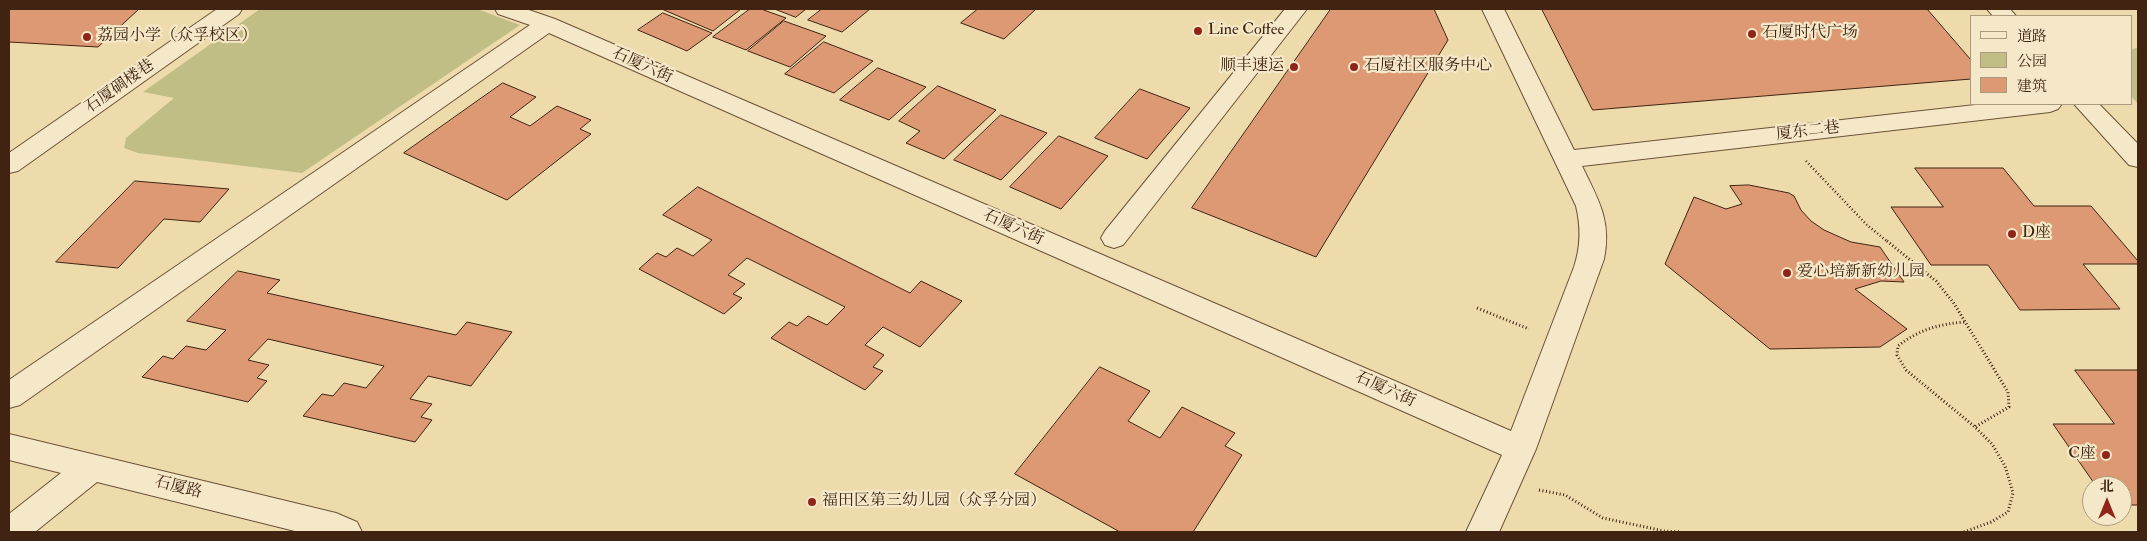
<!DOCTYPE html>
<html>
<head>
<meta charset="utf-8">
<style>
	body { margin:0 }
	#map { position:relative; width:2147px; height:541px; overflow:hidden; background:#eedbac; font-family:"IM FELL Double Pica","Noto Serif SC",serif }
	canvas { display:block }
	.frame { position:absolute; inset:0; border:10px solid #402411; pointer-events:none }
	.legend { position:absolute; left:1970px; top:15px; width:162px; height:90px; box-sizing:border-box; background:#f4e8c9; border:1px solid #ac9a7f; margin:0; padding:6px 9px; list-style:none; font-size:15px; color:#402411 }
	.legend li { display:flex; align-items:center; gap:10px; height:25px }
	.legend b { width:25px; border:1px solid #ac9a7f }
	.north { position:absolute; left:2082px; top:476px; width:50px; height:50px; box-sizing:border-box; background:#f4e8c9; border:1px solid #ac9a7f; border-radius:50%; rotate:0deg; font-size:14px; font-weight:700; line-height:20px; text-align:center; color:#402411 }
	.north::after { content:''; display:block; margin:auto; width:18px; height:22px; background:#8f2418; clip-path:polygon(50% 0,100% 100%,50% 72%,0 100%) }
</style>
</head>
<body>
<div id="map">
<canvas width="2147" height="541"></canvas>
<div class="frame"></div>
<ul class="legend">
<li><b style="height:6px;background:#f4e8c9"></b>道路</li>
<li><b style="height:14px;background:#c0be84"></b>公园</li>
<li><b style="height:14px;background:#dc9973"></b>建筑</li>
</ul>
<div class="north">北</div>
</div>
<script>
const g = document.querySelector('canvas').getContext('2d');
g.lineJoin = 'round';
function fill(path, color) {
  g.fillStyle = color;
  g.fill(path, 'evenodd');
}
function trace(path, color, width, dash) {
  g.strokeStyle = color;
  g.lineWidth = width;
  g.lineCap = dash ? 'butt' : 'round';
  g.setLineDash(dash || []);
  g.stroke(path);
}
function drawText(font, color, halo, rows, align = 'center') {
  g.font = font + ' "IM FELL Double Pica","Noto Serif SC",serif';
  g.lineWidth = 4.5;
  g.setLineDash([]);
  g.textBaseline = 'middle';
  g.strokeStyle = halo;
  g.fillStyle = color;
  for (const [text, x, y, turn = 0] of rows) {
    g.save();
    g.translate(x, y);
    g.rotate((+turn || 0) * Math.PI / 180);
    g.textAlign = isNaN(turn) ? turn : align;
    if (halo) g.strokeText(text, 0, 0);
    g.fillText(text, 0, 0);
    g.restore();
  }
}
fill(new Path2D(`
	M260,9h217l43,16 -218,148 -164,-20 -14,-5 2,-10 48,-40 -31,-6z
	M2138,48v56l-7,-8v-47z`), '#c0be84');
const building = new Path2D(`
	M9,9h130l-41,38 -89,-5z
	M666,9h75l-28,22 -49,-21z
	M750,9h11l25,9 -40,32 -33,-13z
	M775,9h31l-10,8z
	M822,9h48l-28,23 -34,-12z
	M978,9h58l-32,30 -43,-16z
	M1331,9h103l14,31 -132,217 -124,-49z
	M1542,9h385l44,51v19l-378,31z
	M663,13l49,20 -25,18 -49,-21z
	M784,21l42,15 -36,31 -42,-16z
	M824,42l49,19 -39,32 -49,-19z
	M878,68l48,19 -37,33 -49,-20z
	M503,83l33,14 -26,20 20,9 27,-20 34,14 -11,9 11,5 -84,66 -103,-47z
	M938,86l58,24 -52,49 -38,-16 14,-12 -21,-10z
	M1140,89l50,19 -43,51 -52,-21z
	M1001,115l46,18 -46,47 -47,-20z
	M1059,136l49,20 -47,53 -51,-22z
	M1915,168h88l31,38h57l47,55v3h-55l37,45 -100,1 -32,-45h-57l-40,-58h52z
	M135,181l94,8 -29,33 -36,-3 -46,49 -62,-6z
	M1749,185l40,8 5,3 7,14 10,11 13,9 27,12 29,5 24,35 -23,-1 -26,8 52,40 -27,18 -110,2 -105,-85 29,-67 32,12 16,-5 -12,-18z
	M698,187l212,106 11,-12 41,20 -42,46 -37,-20 -18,18 19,10 -11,12 10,4 -18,19 -94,-52 18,-16 8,4 11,-10 19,9 18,-18 -98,-49 -19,17 17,9 -12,10 9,4 -18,16 -85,-45 18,-16 9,4 11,-9 16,8 19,-16 -49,-25z
	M238,271l42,9 -13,13 189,42 11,-13 45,10 -41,54 -43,-10 -18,23 22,5 -11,13 11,3 -17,22 -112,-26 19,-22 11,2 11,-13 22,5 18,-22 -116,-27 -20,21 21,5 -12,13 10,3 -19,21 -106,-25 21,-21 10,3 13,-13 20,4 20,-20 -39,-9z
	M1100,367l50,24 -22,30 32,17 22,-31 53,26 -10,13 17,9 -49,77h-73l-105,-58z
	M2075,370h63v135h-16v-19h-26l-43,-62h61z`);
fill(building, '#dc9973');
trace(building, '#402411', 1);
const minor = new Path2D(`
	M217,9h25l-3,5 -221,157 -9,2v-20z
	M495,9h31l29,10 956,412 63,-164c7,-21 7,-40 2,-61l-94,-197h22l70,141 410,-46h78l-4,5 -8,3 -468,54c16,33 30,55 22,93l-68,190 -37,83h-33l36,-77 -953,-422 -529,372 -11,3v-28l521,-355 -32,-11z
	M1285,9h22l-184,236 -9,3 -9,-3 -4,-7 4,-7z
	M1987,9h23l6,7h-23z
	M2074,104h25l39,40v23l-9,-2z
	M9,434l327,79 21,9 5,10h-63l-202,-50 -62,50h-26v-18l52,-41 -52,-13z`);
trace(minor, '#6c5238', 2);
trace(new Path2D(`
	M1806,161l61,64 21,17`), '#402411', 2.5, [1, 2.5]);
trace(new Path2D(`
	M1887,241l49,40 17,21 55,90 1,15 -34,20
	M1477,308l52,21
	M1539,490l26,5 38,23 61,13 17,1
	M1964,532l27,-10 17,-10 5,-19 -8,-27 -13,-22 -17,-17 -69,-57 -9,-15 1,-9c20,-16 41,-22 67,-24`), '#402411', 3, [1, 2.5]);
fill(minor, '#f4e8c9');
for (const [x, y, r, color] of [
	[1198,31,5,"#8f2418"],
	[1752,34,5,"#8f2418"],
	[87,37,5,"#8f2418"],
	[1294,67,5,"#8f2418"],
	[1354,67,5,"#8f2418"],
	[2012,234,5,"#8f2418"],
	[1787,273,5,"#8f2418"],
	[2106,455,5,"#8f2418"],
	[812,502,5,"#8f2418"]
]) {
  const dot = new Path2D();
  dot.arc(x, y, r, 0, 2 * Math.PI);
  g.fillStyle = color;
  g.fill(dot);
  trace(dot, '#f4e8c9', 2);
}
drawText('16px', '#402411', '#f4e8c9', [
	["Line Coffee",1208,31],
	["石厦时代广场",1762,34],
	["荔园小学（众孚校区）",97,37],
	["顺丰速运",1284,67,"right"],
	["石厦社区服务中心",1364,67],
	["D座",2022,234],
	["爱心培新新幼儿园",1797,273],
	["C座",2096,455,"right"],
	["福田区第三幼儿园（众孚分园）",822,502]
], 'left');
drawText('16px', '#402411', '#f4e8c9', [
	["石厦六街",642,66,24],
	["石厦碉楼巷",120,87,-35],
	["厦东二巷",1808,132,-7],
	["石厦六街",1013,228,24],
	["石厦六街",1385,390,24],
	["石厦路",178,488,14]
]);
</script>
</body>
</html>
